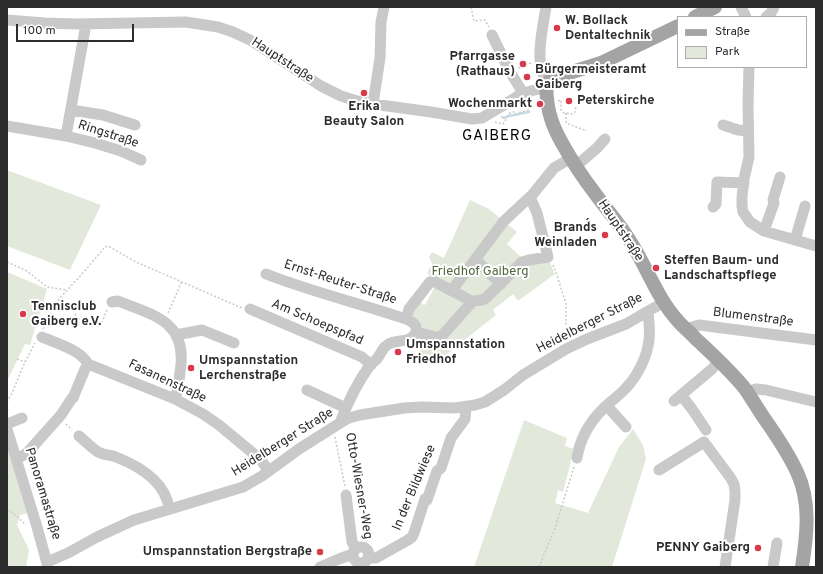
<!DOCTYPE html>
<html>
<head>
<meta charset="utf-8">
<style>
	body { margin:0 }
	#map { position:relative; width:823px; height:574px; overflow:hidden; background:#fff; font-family:Overpass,sans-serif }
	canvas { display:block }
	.frame { position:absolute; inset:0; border:8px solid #2c2c2c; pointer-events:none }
	.legend { position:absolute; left:677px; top:16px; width:130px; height:52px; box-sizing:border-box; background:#fff; border:1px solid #ababab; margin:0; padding:5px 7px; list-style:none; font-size:12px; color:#2c2c2c }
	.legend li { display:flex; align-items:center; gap:8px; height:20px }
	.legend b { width:20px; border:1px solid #ababab }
	.scale { position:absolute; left:16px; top:24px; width:118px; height:18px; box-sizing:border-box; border:2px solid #2c2c2c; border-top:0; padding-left:5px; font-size:12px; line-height:14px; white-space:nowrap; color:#2c2c2c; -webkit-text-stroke:3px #fff; paint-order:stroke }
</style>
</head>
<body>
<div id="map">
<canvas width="823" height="574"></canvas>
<div class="frame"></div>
<ul class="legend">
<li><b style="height:5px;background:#a4a4a4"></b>Straße</li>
<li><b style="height:11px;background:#e2e9da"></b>Park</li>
</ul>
<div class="scale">100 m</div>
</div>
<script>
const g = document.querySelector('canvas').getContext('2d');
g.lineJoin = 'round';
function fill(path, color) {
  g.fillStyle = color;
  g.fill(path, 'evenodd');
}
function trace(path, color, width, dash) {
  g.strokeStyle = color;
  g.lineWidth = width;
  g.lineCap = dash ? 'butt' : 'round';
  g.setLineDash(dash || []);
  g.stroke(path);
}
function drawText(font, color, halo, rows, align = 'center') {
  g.font = font + ' Overpass,sans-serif';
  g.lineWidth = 4;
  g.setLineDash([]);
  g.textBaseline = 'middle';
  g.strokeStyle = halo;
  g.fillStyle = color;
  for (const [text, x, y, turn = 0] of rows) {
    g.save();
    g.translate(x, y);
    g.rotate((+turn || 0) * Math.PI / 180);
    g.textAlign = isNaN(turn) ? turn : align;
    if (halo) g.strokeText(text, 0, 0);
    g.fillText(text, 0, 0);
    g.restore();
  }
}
fill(new Path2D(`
	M7,170l94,35 -31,65 -63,-24z
	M470,200l19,9 28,23 -10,12 14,13 27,1 7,16 -37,27 -5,-7 -20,16 3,5 -49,39 -20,9 -11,-19 5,-6 3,-9 -12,-14 7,-13 6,3 13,-24 -6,-4 -5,-4 5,-9 -3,-7 3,-5 12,6z
	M7,272l40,17 -17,56 -5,-1 -18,37z
	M524,420l43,18 -2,8 9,3 -11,43 -5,-2 -3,13 33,10 31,-66 14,-18 10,16 3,14 -34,108h-138z
	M7,448l21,65 -8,2 -3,10 12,25 -3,17h-19z`), '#e2e9da');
trace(new Path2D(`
	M509,116l20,-4
	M502,117l2,1 4,-2`), '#c7dce7', 2.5);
trace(new Path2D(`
	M471,7l3,14 11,-1 4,7
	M519,67v1l12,-5
	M558,101l3,-1v10l3,3 8,1 3,-2 1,-6
	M566,113v10l21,8
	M495,122l8,2 7,-11 4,-1 1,2 14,-4
	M7,262l20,9 20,16 20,3
	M553,265l3,7 10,32v35
	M168,313l14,-32
	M76,314l-2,3 26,10 7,-17
	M43,329l16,-30 23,-25 23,-27 3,-1 28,16 106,46
	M17,359l8,3
	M7,402l5,-9 13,-31 10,-19
	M66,424l6,6
	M335,437l10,49
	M7,510l6,3 13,12
	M539,567l15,-36 20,-64`), '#c9c9c9', 1.5, [2, 2]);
trace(new Path2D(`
	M546,7c-3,19 -13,61 2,75
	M741,7l5,10
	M766,17l5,-4 3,-6
	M7,20l38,3 32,1 109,-2 32,5 15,5 17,8 71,46 20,10 16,5 16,3 58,8 41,7 10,-1 20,-12 21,-13 24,-6
	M492,35l17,35 14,23
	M749,67l-1,37 1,53 -5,22 -2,18v9l1,6 7,10 14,9 52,15
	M373,104l7,-46 1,-36 3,-15
	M71,110l32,5 32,10
	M723,125l15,5 10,1
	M7,126l59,10 29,7 26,8 20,9
	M66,136l20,-112
	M576,166l21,-18 8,-9
	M713,207l3,-3 1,-22 27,1
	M764,231l10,-28 -1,-3 7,-23
	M795,240l10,-34
	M476,260l25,24
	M266,274c46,18 93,29 140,45
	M452,290l52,-69 29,-27 21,-26 17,-10
	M112,302l6,-1c34,14 67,19 63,64 -2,12 -2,23 -6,34
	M250,309l112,48 9,8
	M688,331l4,-4 7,-2 117,15
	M416,332l24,6 32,-36c4,-3 10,0 14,-4l36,-36 7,-2 19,-3 -11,-44 -7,-16
	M176,335l26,-5 32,13
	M42,337c14,6 39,13 46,27l87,35 28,15 16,11 41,34 9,12
	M307,390l39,18
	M747,392l9,-3 10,1 50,12
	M681,395l11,14 14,21
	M674,401l38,-32 7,-8
	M607,406l19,21
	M340,423c7,-19 18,-41 30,-58 2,-2 5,-4 7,-6 3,-4 5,-10 9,-13 7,-8 25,-1 30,-14 2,-7 -5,-11 -10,-13l3,-10 21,-27 3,-1 4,2 27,14 8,5
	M7,424l15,-6
	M7,429l30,98 11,40
	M79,436c6,5 13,12 19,16 5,3 13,3 18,5 23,9 49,25 53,51
	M16,458l6,-2 5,-3 34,-38 11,-17h1l12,-29 3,-5
	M577,458c3,-19 11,-34 25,-48 7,-8 16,-13 23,-21 11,-11 20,-28 23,-43 3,-11 1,-24 0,-34
	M659,470l45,-28 26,35 4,7 1,7v9l-10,67
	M346,495l6,47 4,7
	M353 555a8 8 0 1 1 16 0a8 8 0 1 1-16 0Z
	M368,557l3,1h5l32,-18 4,-3 2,-4 11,-34 2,1 10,-29 4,-3 10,-30 14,-19 1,-12
	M47,562l21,-9 29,-16 37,-17 109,-33 19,-11 37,-27 41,-26 9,-5 11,-3 44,-7 18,-1 33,1 20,-3 10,-3 19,-12 19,-15 43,-26 21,-10 39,-15 38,-22
	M320,567l19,-8 14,-5
	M773,567l4,-24`), '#c9c9c9', 11);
trace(new Path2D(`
	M695,17l20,-10
	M678,26l-77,37 -45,14c-11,4 -10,11 -9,22 2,20 9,34 19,51 8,14 18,29 28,42 12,17 26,32 36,49 17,26 27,57 48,80 5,6 12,11 17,17 18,17 36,33 51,52 6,9 12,19 18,28 12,17 24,35 33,54 14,30 10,63 5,95`), '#a4a4a4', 14);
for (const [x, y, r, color] of [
	[557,28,4,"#d73a4a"],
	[523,64,4,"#d73a4a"],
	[527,77,4,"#d73a4a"],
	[364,93,4,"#d73a4a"],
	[569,101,4,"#d73a4a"],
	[540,104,4,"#d73a4a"],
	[605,235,4,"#d73a4a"],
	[656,268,4,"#d73a4a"],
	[23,314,4,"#d73a4a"],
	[398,352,4,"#d73a4a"],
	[191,368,4,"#d73a4a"],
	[758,548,4,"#d73a4a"],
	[320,552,4,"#d73a4a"]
]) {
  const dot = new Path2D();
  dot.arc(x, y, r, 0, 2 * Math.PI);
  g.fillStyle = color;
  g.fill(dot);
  trace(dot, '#fff', 1.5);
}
drawText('bold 13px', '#2c2c2c', '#fff', [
	["W. Bollack",565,21],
	["Dentaltechnik",565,36],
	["Pfarrgasse",515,57,"right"],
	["(Rathaus)",515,72,"right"],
	["Bürgermeisteramt",535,70],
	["Gaiberg",535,85],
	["Peterskirche",577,101],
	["Wochenmarkt",532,104,"right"],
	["Erika",364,107,"center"],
	["Beauty Salon",364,122,"center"],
	["Brand´s",597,228,"right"],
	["Weinladen",597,243,"right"],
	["Steffen Baum- und",664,261],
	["Landschaftspflege",664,276],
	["Tennisclub",31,307],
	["Gaiberg e.V.",31,322],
	["Umspannstation",406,345],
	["Friedhof",406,360],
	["Umspannstation",199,361],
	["Lerchenstraße",199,376],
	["PENNY Gaiberg",750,548,"right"],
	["Umspannstation Bergstraße",312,552,"right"]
], 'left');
drawText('13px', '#2c2c2c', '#fff', [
	["Hauptstraße",282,61,33],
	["Ringstraße",108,135,18],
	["Hauptstraße",620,231,56],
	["Ernst-Reuter-Straße",340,283,18],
	["Blumenstraße",753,318,7],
	["Am Schoepspfad",317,323,23],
	["Heidelberger Straße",590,324,-27],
	["Fasanenstraße",167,382,25],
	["Heidelberger Straße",283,443,-32],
	["Otto-Wiesner-Weg",358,486,80],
	["In der Bildwiese",415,488,-67],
	["Panoramastraße",42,494,73]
]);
drawText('13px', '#50643d', '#fff', [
	["Friedhof Gaiberg",480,272]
]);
g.letterSpacing = '1px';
drawText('15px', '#000', '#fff', [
	["GAIBERG",497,137]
]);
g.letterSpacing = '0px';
</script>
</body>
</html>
